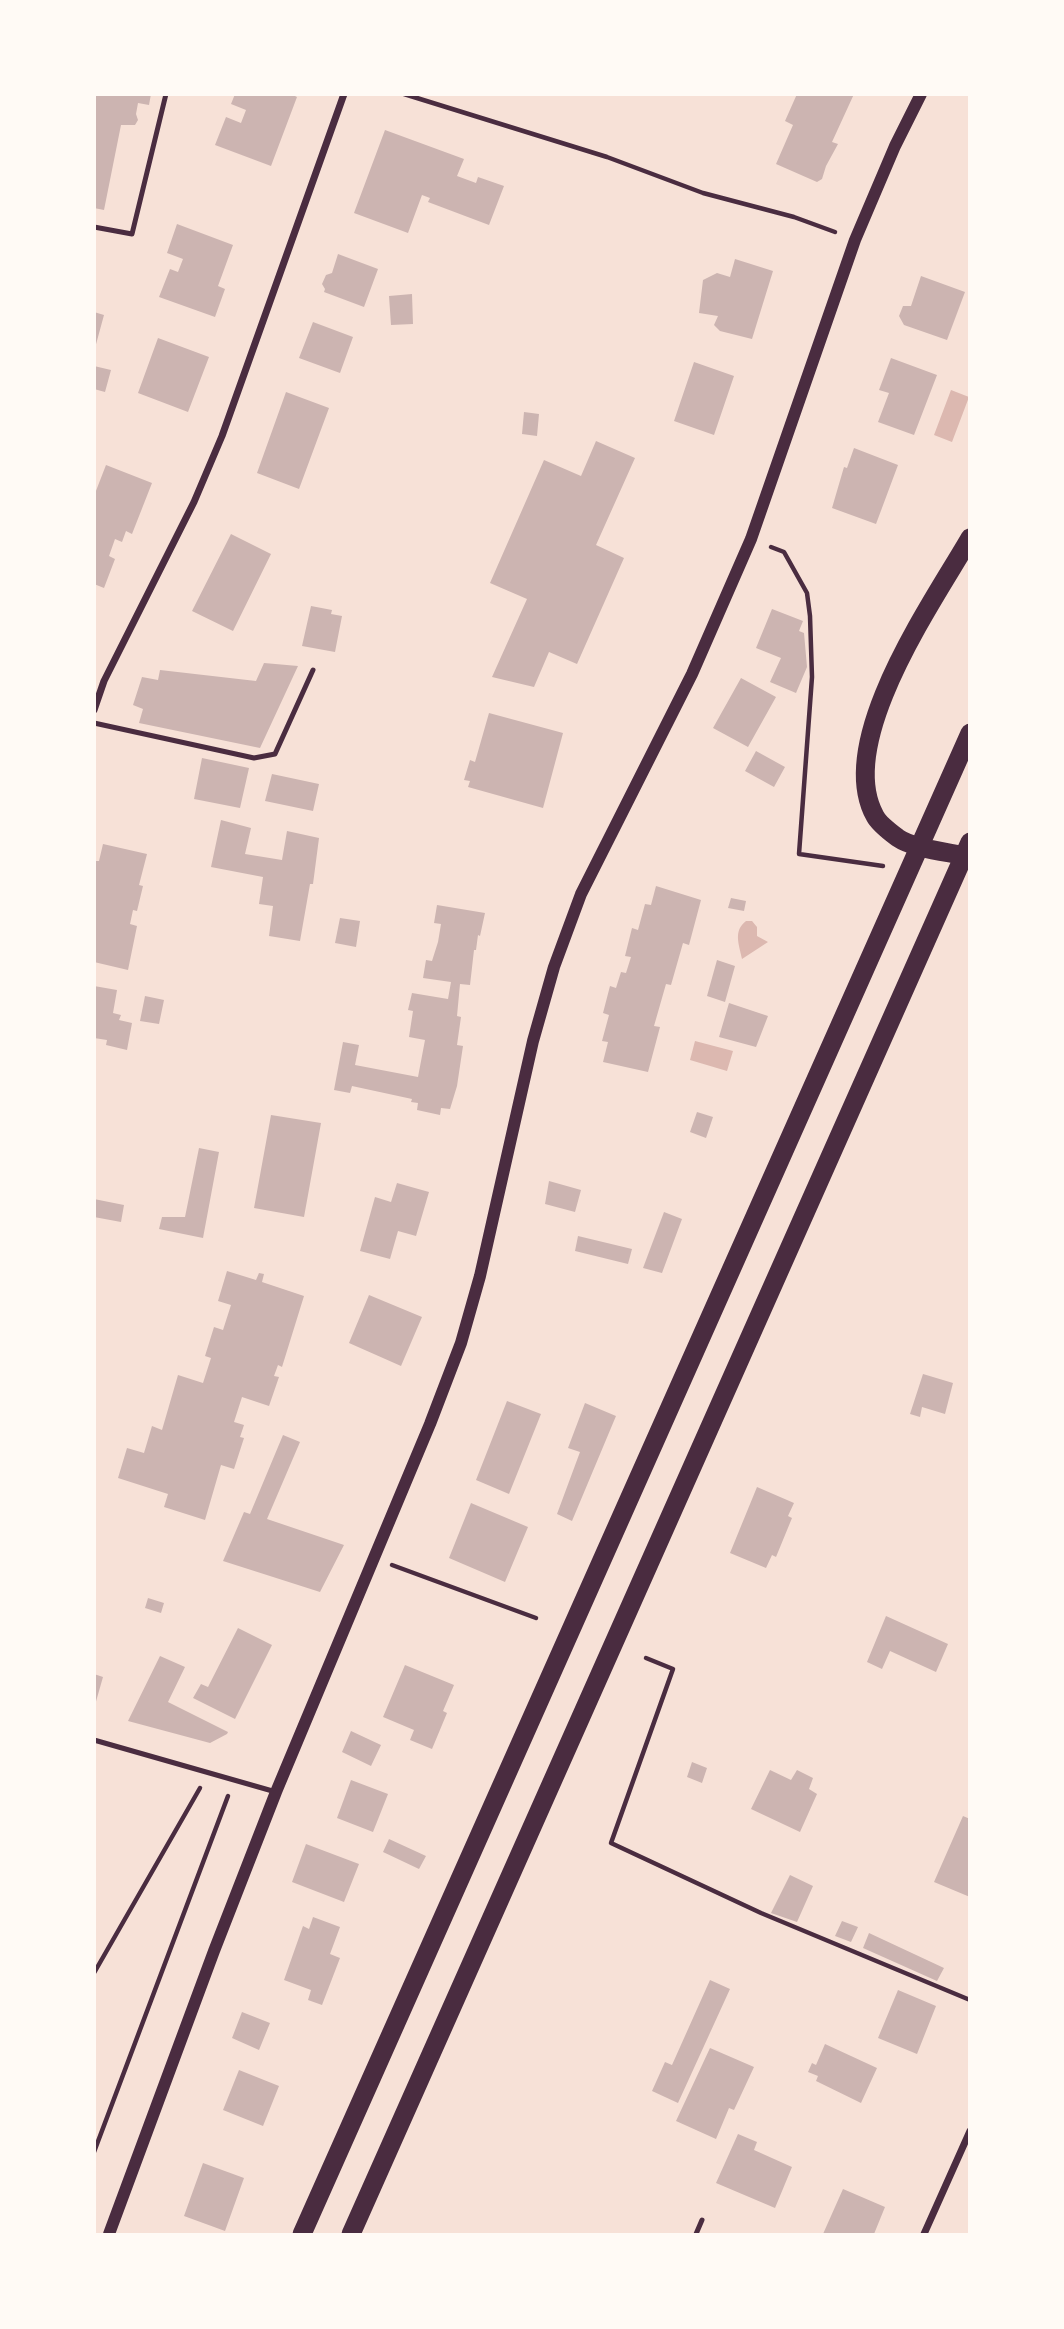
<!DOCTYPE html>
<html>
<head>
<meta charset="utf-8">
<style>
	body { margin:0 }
	#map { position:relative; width:1064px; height:2329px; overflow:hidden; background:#f7e1d7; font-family:"Roboto Condensed",sans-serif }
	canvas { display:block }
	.frame { position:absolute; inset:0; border:96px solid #fffaf5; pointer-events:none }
</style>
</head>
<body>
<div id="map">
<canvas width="1064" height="2329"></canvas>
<div class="frame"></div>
</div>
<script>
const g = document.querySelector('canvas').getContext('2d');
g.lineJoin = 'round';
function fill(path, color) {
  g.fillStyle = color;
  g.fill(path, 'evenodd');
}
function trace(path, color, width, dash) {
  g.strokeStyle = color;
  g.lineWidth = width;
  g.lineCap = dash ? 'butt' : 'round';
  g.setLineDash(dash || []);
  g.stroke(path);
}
fill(new Path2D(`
	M951,390l18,7 -17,45 -18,-7z
	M746,921h6l5,6v9l11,6 -26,17c-3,-15 -9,-28 4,-38z
	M695,1041l38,10 -6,20 -37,-11z`), '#dcb8b0');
fill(new Path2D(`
	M94,94h57l-2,11 -11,-2 -2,11 2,6 -3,5h-14l-17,85 -10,-2z
	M235,94h56l6,3 -26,69 -56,-21 11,-28 15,6 5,-13 -15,-6z
	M797,94h57l-22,48 6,2 -12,22 -4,13 -5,3 -41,-18 17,-39 -8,-4z
	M385,130l79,29 -7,17 19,7 2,-6 26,9 -15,39 -61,-23 2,-4 -8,-3 -14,38 -54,-20z
	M177,224l56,21 -15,41 7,3 -10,28 -56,-20 11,-28 8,3 5,-13 -16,-6z
	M338,254l40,15 -14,38 -40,-15 1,-3 -3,-5 4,-9 6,-2z
	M735,259l38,12 -21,68 -32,-8 -6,-6 4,-9 -19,-3 4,-33 14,-7 13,4z
	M921,276l44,16 -18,48 -43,-15 -5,-9 4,-10h8z
	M412,294l1,30 -22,1 -2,-29z
	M94,312l10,3 -9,33h-1z
	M313,322l40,15 -13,36 -41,-15z
	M158,338l51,19 -21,55 -50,-19z
	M891,358l46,17 -23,60 -36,-13 11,-29 -10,-3z
	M694,362l40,14 -20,59 -40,-14z
	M94,366l17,4 -6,22 -11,-3z
	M286,392l43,16 -30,81 -42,-16z
	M524,412l15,2 -2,22 -15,-2z
	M596,441l39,17 -39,87 28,13 -47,106 -28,-12 -15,35 -42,-10 35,-78 -37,-16 54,-123 37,16z
	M854,448l44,17 -22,59 -44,-16 12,-41 3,1z
	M106,465l46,18 -20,51 -6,-3 -4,11 -7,-3 -6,17 6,3 -11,29 -10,-4v-88z
	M231,534l40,20 -38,77 -41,-20z
	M311,606l21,4 -1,4 11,2 -7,36 -33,-6z
	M772,609l31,12 -4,10 5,2 3,34 -11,26 -26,-11 11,-24 -25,-10z
	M264,663l34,3 -38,82 -121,-25 4,-14 -10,-4 9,-28 16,3 2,-10 96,11z
	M741,678l35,19 -28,50 -35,-19z
	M489,713l74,20 -20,75 -75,-21 2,-6 -6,-1 6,-20 5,2z
	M756,751l29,16 -11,20 -29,-16z
	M202,758l47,10 -9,40 -46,-9z
	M272,774l47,10 -6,27 -48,-10z
	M221,820l30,8 -6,26 37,6 5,-29 32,7 -6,46h-3l-10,57 -31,-5 4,-30 -14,-2 4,-27 -52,-10z
	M103,844l44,10 -8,31 4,1 -6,25 -4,-1 -3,14 7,2 -9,44 -34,-8v-93l2,-8h3z
	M656,886l45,14 -12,45 -6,-2 -12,42 -5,-1 -12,42 6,1 -12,45 -45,-10 5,-20 -6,-1 7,-26 -6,-2 7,-27 6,2 5,-16 5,1 5,-16 -6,-1 7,-28 6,2 7,-26 6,1z
	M731,898l15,3 -2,10 -16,-3z
	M437,905l48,8 -5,23 -2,-1 -2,15h-2l-4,35 -10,-1 -3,32 4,1 -4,28 6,1 -6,40 -7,23 -9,-1 -1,7 -23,-5 1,-7 -7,-1 1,-3 -60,-13 -2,7 -16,-3 9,-48 16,3 -4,20 63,12 7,-37 -16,-3 4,-26 -5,-1 4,-17 36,6 3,-17 -28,-4 3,-18 6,1 6,-19 3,-18 -7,-1z
	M340,918l20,3 -4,26 -21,-4z
	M717,960l18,6 -10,36 -18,-6z
	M94,986l23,4 -4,23 8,2 -2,5 13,3 -5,27 -21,-5 1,-5 -13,-2z
	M145,996l19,4 -5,24 -19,-3z
	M729,1003l39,13 -12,31 -37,-10z
	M697,1112l16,5 -7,21 -16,-6z
	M271,1115l50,8 -17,94 -50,-9z
	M199,1148l20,4 -16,86 -44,-9 3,-12h23z
	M549,1181l32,9 -6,22 -30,-8z
	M397,1183l32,9 -13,44 -18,-5 -8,28 -30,-8 15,-54 16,5z
	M94,1199l30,6 -3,17 -27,-5z
	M664,1212l18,7 -20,54 -19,-5z
	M578,1236l54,13 -4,15 -53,-13z
	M227,1271l29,9 3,-7 5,1 -2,8 42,14 -22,71 -4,-2 -4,11 5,1 -10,29 -27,-9 -8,25 10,3 -4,12 4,1 -10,31 -13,-4 -16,55 -41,-13 4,-13 -50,-16 9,-30 17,5 8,-27 10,4 16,-55 25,8 8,-25 -6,-2 9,-29 9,3 8,-25 -13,-4z
	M369,1295l53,22 -21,49 -52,-23z
	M923,1374l30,9 -8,31 -23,-7 -2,10 -10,-3z
	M507,1401l34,13 -32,80 -33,-14z
	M585,1403l31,13 -44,105 -15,-7 23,-62 -12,-4z
	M283,1435l17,7 -33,77 77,26 -24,47 -97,-31 21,-49 6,2z
	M757,1487l37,16 -6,13 4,2 -16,39 -4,-2 -6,13 -36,-15z
	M471,1503l57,24 -23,55 -56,-24z
	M148,1598l16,5 -3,10 -16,-5z
	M886,1616l62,28 -12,28 -46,-21 -8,18 -15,-7z
	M238,1628l34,17 -37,74 -42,-21 8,-14 7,3z
	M160,1656l25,11 -17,35 60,30 -1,2 -17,9 -82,-22z
	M405,1665l49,20 -11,26 4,2 -15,36 -22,-9 4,-10 -31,-13z
	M94,1674l9,3 -8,28h-1z
	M351,1731l30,14 -10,21 -29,-14z
	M692,1762l15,6 -5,15 -15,-6z
	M770,1770l21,10 6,-10 16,8 -4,11 8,5 -17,38 -49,-23z
	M351,1780l37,14 -15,38 -36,-14z
	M963,1816l7,3v78l-36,-15z
	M389,1839l37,17 -7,13 -36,-17z
	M306,1844l53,20 -15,38 -52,-20z
	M790,1875l23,11 -16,36 -26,-9z
	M313,1917l27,10 -10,27 10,4 -18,47 -14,-5 3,-10 -27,-10 19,-54 6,3z
	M842,1921l16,6 -7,15 -16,-6z
	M869,1933l75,35 -7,13 -74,-33z
	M710,1980l20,9 -52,114 -26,-12 13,-29 7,3z
	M898,1990l38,16 -19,48 -39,-16z
	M242,2012l28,11 -11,27 -27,-12z
	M825,2044l52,24 -16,35 -45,-22 2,-5 -10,-4 4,-9 4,2z
	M710,2048l44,19 -20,43 -5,-2 -13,31 -40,-18z
	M239,2070l40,16 -16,40 -40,-16z
	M738,2134l19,8 -3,8 38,17 -17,41 -59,-25z
	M203,2163l41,15 -19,53 -41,-15z
	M843,2189l42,18 -11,27h-51z`), '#ccb4b1');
trace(new Path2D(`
	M404,94l203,63 96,36 91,24 41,15
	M771,547l13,5 23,41 3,23 2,61 -13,177 84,12
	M392,1565l144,53
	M646,1658l27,11 -62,174 150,70 209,87
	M94,1973l106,-185
	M94,2152l134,-356`), '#4a2c40', 4.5);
trace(new Path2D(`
	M94,227l38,7 34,-140
	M94,723l160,35 21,-4 38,-84
	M94,1740l182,52
	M696,2234l6,-14`), '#4a2c40', 5);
trace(new Path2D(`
	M94,710l10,-29 90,-179 28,-66 122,-342
	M924,2234l46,-103`), '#4a2c40', 7);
trace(new Path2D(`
	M109,2234l105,-283 62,-159 154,-368 31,-81 19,-67 53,-235 21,-74 27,-73 111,-220 59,-135 104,-299 40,-94 26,-52`), '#4a2c40', 12);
trace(new Path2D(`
	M970,538c-37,64 -136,204 -95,278 4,8 15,16 23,22 16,11 51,14 72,19
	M302,2234l668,-1501
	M351,2234l619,-1392`), '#4a2c40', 19);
</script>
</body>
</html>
